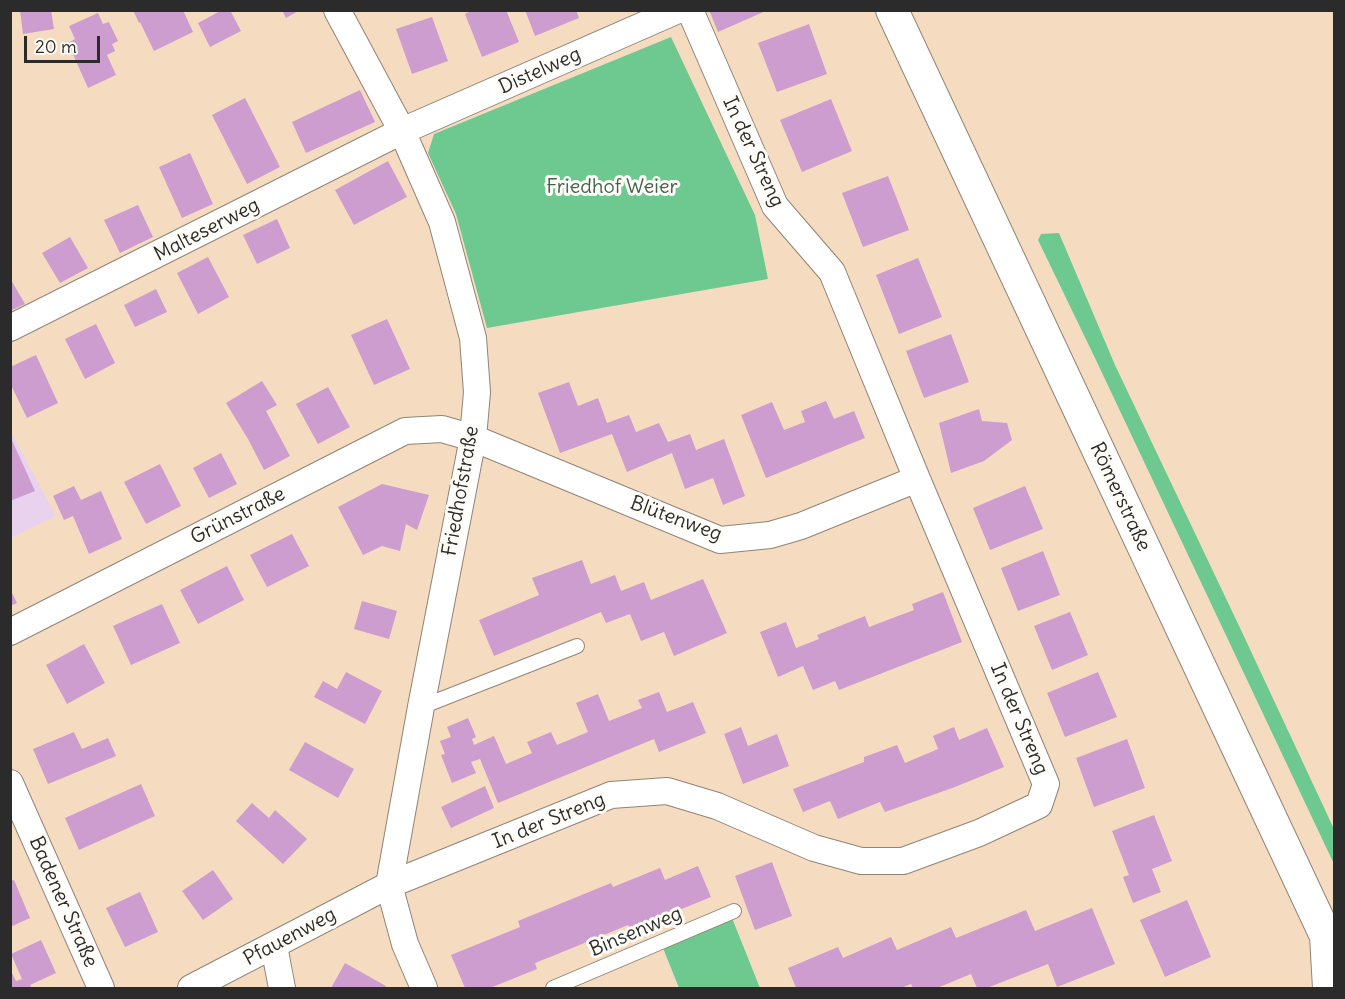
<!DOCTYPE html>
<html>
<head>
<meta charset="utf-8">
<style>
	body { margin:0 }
	#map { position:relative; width:1345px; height:999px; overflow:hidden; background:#f5dcc0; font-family:Delius,sans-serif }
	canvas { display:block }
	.frame { position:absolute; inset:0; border:12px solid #2b2b2b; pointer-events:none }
	.scale { position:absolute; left:24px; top:36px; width:76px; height:27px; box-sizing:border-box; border:3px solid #2b2b2b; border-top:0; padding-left:8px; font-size:18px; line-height:21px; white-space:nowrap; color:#2b2b2b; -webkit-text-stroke:4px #fdfcf7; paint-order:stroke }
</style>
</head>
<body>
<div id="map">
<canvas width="1345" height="999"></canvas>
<div class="frame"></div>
<div class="scale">20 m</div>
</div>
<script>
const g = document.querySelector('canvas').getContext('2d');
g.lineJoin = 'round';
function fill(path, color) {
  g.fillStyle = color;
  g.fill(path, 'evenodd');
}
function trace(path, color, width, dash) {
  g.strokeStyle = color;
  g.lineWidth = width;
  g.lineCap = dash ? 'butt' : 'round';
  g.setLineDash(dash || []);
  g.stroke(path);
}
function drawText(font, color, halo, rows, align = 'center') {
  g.font = font + ' Delius,sans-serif';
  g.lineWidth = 6;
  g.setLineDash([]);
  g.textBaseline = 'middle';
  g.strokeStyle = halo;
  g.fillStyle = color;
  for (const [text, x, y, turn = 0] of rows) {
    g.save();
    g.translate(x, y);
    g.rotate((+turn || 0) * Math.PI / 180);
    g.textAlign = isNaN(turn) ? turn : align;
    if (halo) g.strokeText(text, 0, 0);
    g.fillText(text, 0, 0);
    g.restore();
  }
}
fill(new Path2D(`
	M10,430l46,86 -45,22h-1z`), '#e8d2ee');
fill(new Path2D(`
	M671,37l84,178 13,64 -281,49 -31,-114 -28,-61 6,-19z
	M1059,233l56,132 126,265 93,199v35l-239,-506 -57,-118 3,-6z
	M732,918l28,70h-81l-16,-40z`), '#6ec990');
fill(new Path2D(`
	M20,10h31l3,19 -31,5z
	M133,10h50l10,22 -39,19 -14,-29 -1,1z
	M222,10h8l11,21 -31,16 -12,-24z
	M282,10h18l-14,8z
	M473,10h33l13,32 -37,15 -17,-43z
	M525,10h51l3,8 -44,18z
	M709,10h59l-50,22z
	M98,13l5,11 6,-2 9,19 -6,3 3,7 -8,4 9,20 -28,13 -20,-45 7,-4 -6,-13z
	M432,17l16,44 -36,13 -16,-45z
	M809,24l18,50 -50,18 -19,-49z
	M360,90l15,32 -69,31 -14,-31z
	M245,98l35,69 -33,17 -35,-69z
	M831,99l21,52 -50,21 -22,-52z
	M190,153l23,51 -31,14 -23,-51z
	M388,161l19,36 -53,28 -19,-35z
	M888,176l21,54 -46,17 -21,-54z
	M138,205l15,32 -33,16 -16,-33z
	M277,219l13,29 -33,16 -14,-29z
	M70,237l18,31 -28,15 -18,-30z
	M208,257l21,40 -31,17 -21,-41z
	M918,258l24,59 -43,17 -23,-59z
	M10,278l15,26 -15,7z
	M156,289l11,23 -32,15 -11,-22z
	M387,319l23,50 -36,16 -23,-50z
	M96,324l19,39 -30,16 -20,-40z
	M951,334l18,48 -45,16 -18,-47z
	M36,355l22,48 -31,15 -17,-35v-16z
	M262,381l15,24 -11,6 24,45 -26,14 -16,-31 -22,-36z
	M569,382l9,24 20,-8 9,25 22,-8 7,17 23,-9 9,19 22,-8 6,16 28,-11 21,57 -22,9 -10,-27 -28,11 -13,-36 -45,19 -15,-38 -52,19 -22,-60z
	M328,387l22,40 -32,17 -22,-40z
	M826,401l8,18 20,-8 11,27 -99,40 -25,-63 31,-13 12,28 21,-8 -4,-11z
	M979,409l3,12 25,2 5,17 -28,21 -33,12 -12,-50z
	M10,436l25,55 -25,10z
	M221,453l16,31 -28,14 -16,-30z
	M160,464l21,42 -35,18 -22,-42z
	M382,484l47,11 -12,35 -11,-6 -6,27 -18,-5 -19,9 -25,-48z
	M74,486l7,14 20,-9 21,48 -33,15 -16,-38 -9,4 -11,-24z
	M1025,486l18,43 -53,21 -17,-42z
	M292,534l17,32 -42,21 -17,-32z
	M1043,551l17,44 -42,16 -17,-43z
	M582,560l9,24 24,-9 6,16 23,-9 7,18 52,-21 24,54 -53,23 -10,-24 -23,9 -11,-27 -24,9 -5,-11 -107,44 -15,-36 60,-25 -7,-17z
	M227,566l17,34 -46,24 -18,-34z
	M10,589l7,14 -7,3z
	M943,592l19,50 -123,48 -4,-9 -22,9 -10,-24 -25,11 -18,-45 26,-10 10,26 23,-9 -2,-4 48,-19 4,11 45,-17 -2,-6z
	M362,601l35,10 -8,28 -35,-10z
	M162,604l18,39 -49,22 -18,-39z
	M1070,612l18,43 -36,15 -18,-44z
	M84,644l21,39 -38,21 -21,-39z
	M346,672l36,19 -17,33 -51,-27 9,-16 14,8z
	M1098,672l19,45 -52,20 -18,-44z
	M659,692l8,20 26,-10 13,31 -47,19 -5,-13 -156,64 -18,-44 -9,3 5,11 -24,10 -11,-28 4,-1 -5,-13 11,-4 -4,-10 21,-9 8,19 -4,2 2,6 20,-9 12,28 26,-11 -5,-11 24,-10 6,13 31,-13 -12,-29 22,-9 11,27 33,-13 -4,-8z
	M741,727l7,19 29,-12 12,32 -46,18 -19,-50z
	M954,727l5,13 28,-12 17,39 -49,20 -70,25 -5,-10 -42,17 -8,-18 -27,11 -10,-23 71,-27v-5l33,-12 8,18 33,-14 -5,-13z
	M74,732l8,17 26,-11 8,18 -68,28 -15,-35z
	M1127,739l18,49 -51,19 -18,-49z
	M305,742l49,27 -16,29 -49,-28z
	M141,784l14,32 -76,34 -14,-32z
	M485,786l9,22 -43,20 -10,-21z
	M252,803l17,15 6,-8 32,29 -24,25 -47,-43z
	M1154,815l18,46 -20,8 9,23 -28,11 -10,-26 6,-2 -17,-44z
	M772,862l20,54 -37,14 -20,-54z
	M698,866l13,31 -81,33 -2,-5 -68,28 -25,10 2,6 -47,19h-25l-14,-33 69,-28 -2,-6 93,-38 2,4 47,-19 5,12z
	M213,870l20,29 -30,21 -21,-29z
	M14,880l16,38 -20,9v-46z
	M140,892l18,40 -33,15 -19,-39z
	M1187,900l24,57 -46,20 -25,-57z
	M1092,908l23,56 -58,23 -9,-23 -61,24h-10l-6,-14 -34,14h-24l-2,-4 -10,4h-105l-8,-20 50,-21 5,11 48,-21 6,13 54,-23 5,11 70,-28 9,21z
	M41,940l15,33 -26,12 2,3h-22v-19l6,12 6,-2 -11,-25z
	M345,963l41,23 -1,2h-54z`), '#cd9dcf');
const service = new Path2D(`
	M421,707l156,-61
	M553,988l181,-77`);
const minor = new Path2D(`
	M337,10l65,121 40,91 31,116 4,54 -4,46 -52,269 -32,178 16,59 19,44
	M10,328l392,-197 276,-121
	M10,632l395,-201 37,-2 31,9 247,102 50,-5 31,-9 116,-47
	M10,783l91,205
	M274,946l8,42
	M191,988l198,-103 222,-90 56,-4 50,15 97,42 47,13h42l76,-28 60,-28 7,-21 -129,-305 -85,-207 -57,-66 -85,-196`);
const tertiary = new Path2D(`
	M892,10l434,926 3,52`);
trace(service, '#908476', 16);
trace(minor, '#908476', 28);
trace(tertiary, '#908476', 34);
trace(service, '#fff', 14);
trace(minor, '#fff', 26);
trace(tertiary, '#fff', 32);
drawText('20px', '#2b2b2b', '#fdfcf7', [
	["Distelweg",540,71,-24],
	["In der Streng",753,152,65],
	["Malteserweg",207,230,-27],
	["Friedhofstraße",461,491,-80],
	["Römerstraße",1120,497,65],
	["Grünstraße",238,516,-27],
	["Blütenweg",676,519,20],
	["In der Streng",1019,719,67],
	["In der Streng",549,821,-22],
	["Badener Straße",63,902,66],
	["Binsenweg",636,932,-23],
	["Pfauenweg",290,937,-28]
]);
drawText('20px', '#42624e', '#fdfcf7', [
	["Friedhof Weier",612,187]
]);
</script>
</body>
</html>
